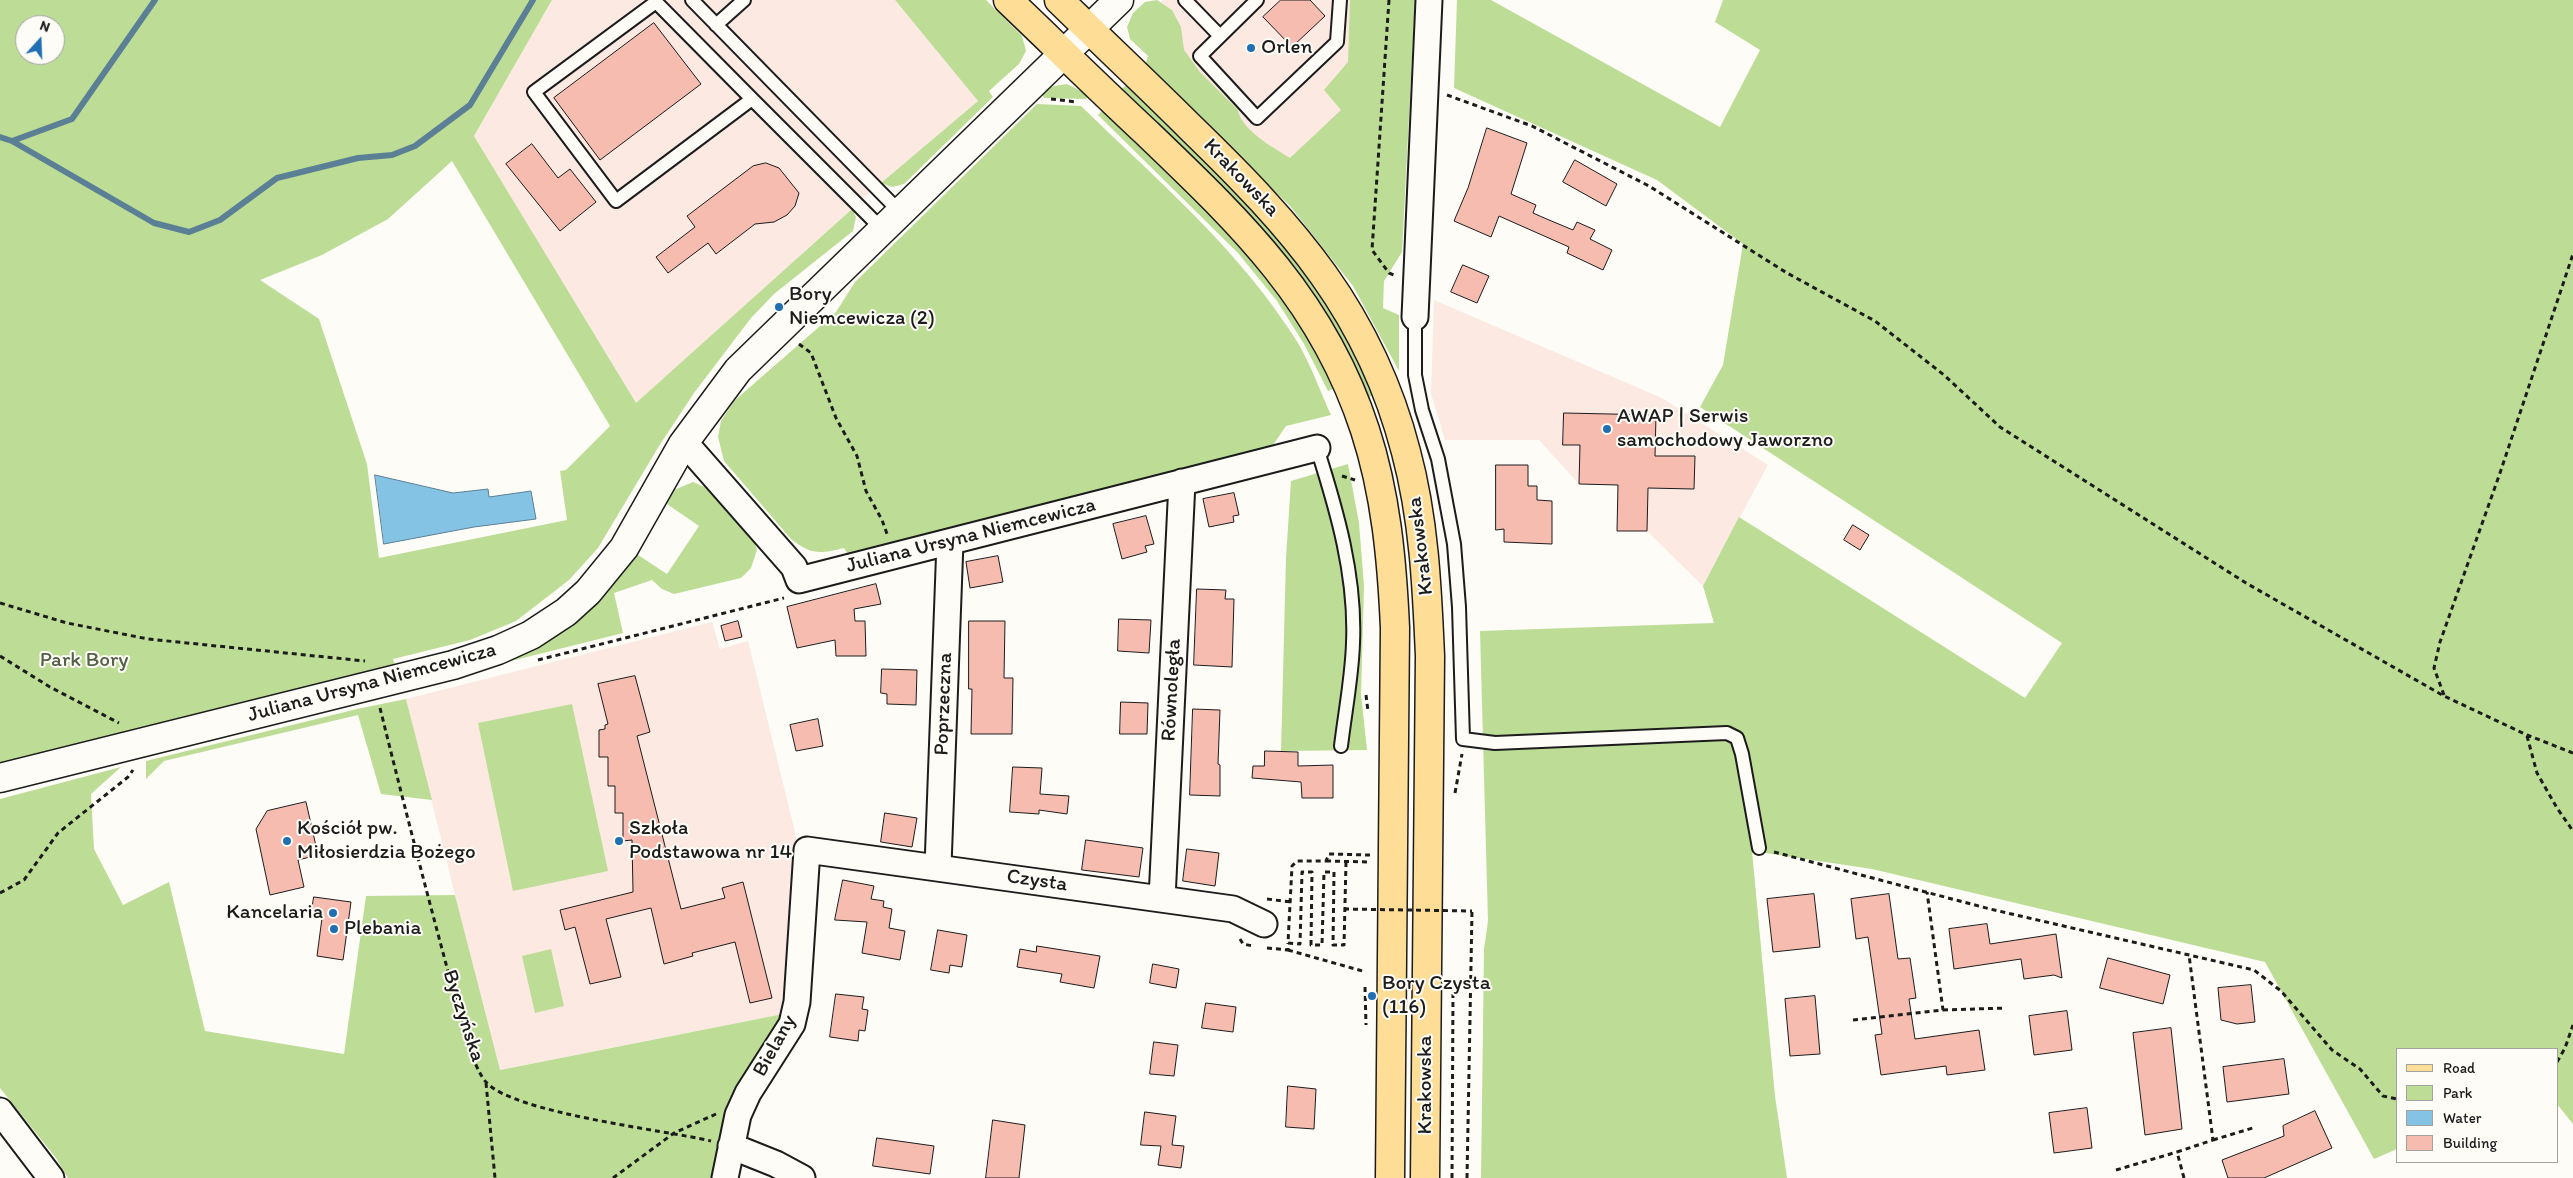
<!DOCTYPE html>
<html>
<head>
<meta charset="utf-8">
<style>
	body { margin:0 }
	#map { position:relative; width:2573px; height:1178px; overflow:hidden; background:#fdfcf7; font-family:Itim,sans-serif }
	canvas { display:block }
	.legend { position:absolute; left:2396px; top:1048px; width:162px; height:115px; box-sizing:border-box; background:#fdfcf7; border:1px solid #a3a29f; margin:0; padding:6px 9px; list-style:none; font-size:15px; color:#1c1c1c }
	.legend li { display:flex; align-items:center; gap:10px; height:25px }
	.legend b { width:25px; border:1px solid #a3a29f }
	.north { position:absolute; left:15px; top:15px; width:50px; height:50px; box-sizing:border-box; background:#fdfcf7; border:1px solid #a3a29f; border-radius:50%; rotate:20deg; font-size:14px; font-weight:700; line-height:20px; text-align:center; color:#1c1c1c }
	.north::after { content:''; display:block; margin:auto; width:18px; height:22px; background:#1f6fb2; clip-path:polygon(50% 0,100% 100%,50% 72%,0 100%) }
</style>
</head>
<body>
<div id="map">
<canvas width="2573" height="1178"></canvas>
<ul class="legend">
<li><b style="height:6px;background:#fedd96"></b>Road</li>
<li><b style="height:14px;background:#bddd96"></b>Park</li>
<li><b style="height:14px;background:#85c3e5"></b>Water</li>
<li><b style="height:14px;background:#f6bcb0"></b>Building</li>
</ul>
<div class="north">N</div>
</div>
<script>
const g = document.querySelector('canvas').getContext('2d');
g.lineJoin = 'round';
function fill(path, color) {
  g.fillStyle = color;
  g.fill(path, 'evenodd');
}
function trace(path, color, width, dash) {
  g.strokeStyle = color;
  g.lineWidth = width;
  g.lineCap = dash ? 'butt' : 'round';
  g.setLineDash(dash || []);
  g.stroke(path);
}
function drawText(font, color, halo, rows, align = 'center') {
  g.font = font + ' Itim,sans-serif';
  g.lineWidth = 4;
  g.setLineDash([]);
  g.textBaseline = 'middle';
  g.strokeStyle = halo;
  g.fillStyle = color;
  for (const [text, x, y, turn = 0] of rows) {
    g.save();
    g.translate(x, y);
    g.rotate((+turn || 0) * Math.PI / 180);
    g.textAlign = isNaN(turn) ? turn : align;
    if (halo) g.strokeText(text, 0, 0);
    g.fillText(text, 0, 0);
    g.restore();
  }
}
fill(new Path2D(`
	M552,0h343l83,101 -110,93 -232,210 -162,-268z
	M1163,0h188l-10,226 -201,-204z
	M1434,300l228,98 106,67 -65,121 -56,-55h-30v-46l-38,-1 -40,-44h-94l-14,-46z
	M712,622l8,27 28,-8 47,191 3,17 -10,164 -289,57 -93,-371z`), '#fbe9e2');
fill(new Path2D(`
	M0,0h552l-78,136 162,267 216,-194 4,8 -3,14 -79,63 -23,24 -57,75 -35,53 -61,102 -29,32 -53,41 -46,19 -77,19 3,10 -396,98zM25,25h30v30h-30zM452,161l158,265 -44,44 -6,1 7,49 -188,38 -12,-94 -48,-145 -59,-39 62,-25 66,-36z
	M895,0h91l36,36 4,15 -7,13 -30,27 4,6 -89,87 -12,3 -11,-4 97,-82z
	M1157,0l15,10 9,17 3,23 16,22 38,38c3,20 36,38 52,48l51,-48 -17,-20 24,-28 2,-62h65l-13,252 -18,29 -1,27 16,7v56l-46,-85 -63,-80 -145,-140 3,-10 -18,-17 -3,-12 6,-14 12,-11z
	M1457,0h34l229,127 40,-77 -45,-28 8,-22h850v1124l-16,-20v-55h-160v100l-23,10 -109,-197 -393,-93 -120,-18 23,245 12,82h-306l3,-229 4,-28 -8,-290 234,-8 -11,-37 36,-69 286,181 37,-55 -362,-236 23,-42 20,-121 -86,-64 -203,-92z
	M1067,84l22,11 -3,4 -42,-1 -3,-5 13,-7z
	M1126,85l132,127 75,98 42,84 -6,3c-22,-45 -43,-91 -74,-130 -51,-64 -116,-119 -175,-176z
	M1037,104l44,2c76,74 160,145 217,237 13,22 22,48 33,72l-45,11 -15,22 -422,108 -5,-8c-24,6 -33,7 -53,-9l-67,-78 -6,-24 3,-16 13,-20 102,-89 19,-30z
	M1104,109c61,60 127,118 179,186 21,29 37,61 52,93l-7,3 -24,-47 -27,-43 -39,-48 -140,-138z
	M1348,464l11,59 5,63 -3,108 6,56 -86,1 5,-193 5,-77z
	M693,482l21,9 38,44 5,15 -6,18 -10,10 -67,16 -12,-5 -10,-9 -38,13 9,40 -128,32c60,-25 104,-57 140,-112l32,21 32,-48 -32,-22 7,-14z
	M406,699l26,101 -51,-6 -23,-79 -194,46 -18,18v-18l211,-52z
	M572,704l36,167 -95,20 -35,-168z
	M121,767l-30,27 3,55 29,56 46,-23 36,149 139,23 22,-158 89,-1 45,175 288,-57 -73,165h-647l-12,-20 -56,-70v-289z
	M551,949l13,57 -29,7 -13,-57z`), '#bddd96');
const water = new Path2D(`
	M375,475l78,18 35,-4 1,8 42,-6 5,28 -62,8 -90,17z`);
fill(water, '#85c3e5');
trace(water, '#5b8095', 1);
trace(new Path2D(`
	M0,137l12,4 142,82 35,9 31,-12 57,-42 81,-20 34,-3 23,-9 55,-41 63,-105
	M12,141l60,-22 83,-119`), '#5b8095', 6);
const building = new Path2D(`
	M1281,0h29l15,16 -33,31 -29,-30z
	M654,23l47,61 -101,76 -46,-62z
	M1487,128l40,15 -16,51 25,11 -3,8 16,7 24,10 4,-8 18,8 -5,9 22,11 -9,20 -36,-17 2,-6 -70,-31 -8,21 -37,-16 14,-33z
	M532,144l26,34 12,-9 26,33 -36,29 -54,-67z
	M1575,160l42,24 -11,22 -43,-24z
	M766,163l13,5 20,25 -4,13 -8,9 -13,7 -19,2 -39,30 -8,-11 -40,30 -12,-16 39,-30 -8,-11 66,-50z
	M1463,265l26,11 -12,27 -26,-11z
	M1564,413l92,2 -1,41h40l-1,33 -46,-1 -1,43h-30l1,-46 -39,-1 1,-39h-17z
	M1496,465h32v21h9v14l15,1v43l-48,-2v-13l-8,1z
	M1234,493l5,22 -6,1 1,6 -25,5 -6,-28z
	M1146,516l8,28 -9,2 2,6 -25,7 -9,-35z
	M1853,525l16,10 -9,15 -16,-10z
	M998,556l5,26 -33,6 -4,-26z
	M876,584l5,20 -27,5 1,12h10l1,35h-30l-1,-16 -38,8 -10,-41z
	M1197,589l29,1 -1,9h9l-2,68 -38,-2z
	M1119,619l32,1 -2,33 -31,-2z
	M738,621l4,16 -17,4 -4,-15z
	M969,621h36l-1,57h9l-1,56h-41l1,-45h-3z
	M882,669l35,1 -1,35 -29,-1v-10l-6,-1z
	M635,676l15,56 -13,4 44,173 44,-11 -3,-10 21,-6 29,116 -22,5 -15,-61 -43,11 1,3 -29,8 -13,-56 -45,11 15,58 -31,7 -15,-57 -10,3 -5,-20 73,-18 -1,-52 -9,1v-28h-8v-27h-7v-29h-9v-27l6,-1v-4l3,-1 -10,-40z
	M1121,702l27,1 -1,31h-27z
	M1193,709l27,1 -2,54 2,1v31l-30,-1z
	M818,719l5,27 -27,5 -6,-26z
	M1265,751l33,1v14l35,-1v33h-31l-1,-16 -49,-4 1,-12h11z
	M1013,767l29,1 -2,26 29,2 -2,18 -28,-4v4l-29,-2z
	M306,802l12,53 -20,5 6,27 -34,8 -14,-66 11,-18z
	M885,813l32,5 -5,29 -31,-5z
	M1086,840l57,8 -4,29 -57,-7z
	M1187,849l32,4 -4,33 -32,-5z
	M843,880l31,6 -3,13 13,2 -1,6 9,2 -3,19 16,3 -5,29 -38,-7 5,-31 -32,-2z
	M1814,894l6,53 -47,5 -6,-53z
	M1889,894l9,65 12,-1 6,40 -7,1 6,40 64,-9 6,40 -38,5 -1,-9 -65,9 -6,-40 7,-1 -14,-97 -12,2 -5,-40z
	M314,897l37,5 -8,58 -26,-4 5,-38 -11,-2z
	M1987,924l3,20 66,-10 6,44 -8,-3 -30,4 -3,-20 -67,10 -5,-40z
	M938,930l29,5 -5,32 -12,-2 -1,8 -18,-3z
	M1037,946l63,10 -6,32 -34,-6 2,-8 -45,-7 3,-18 16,3z
	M2108,958l62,17 -7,29 -63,-16z
	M1153,964l26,5 -3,19 -26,-5z
	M2251,985l4,37 -18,2 -16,-4 -3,-32z
	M836,994l28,3 -2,12 6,1 -3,21 -6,-1 -1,11 -28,-4z
	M1815,996l5,58 -30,2 -5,-57z
	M1206,1003l30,4 -3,25 -31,-4z
	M2067,1011l5,39 -38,5 -5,-39z
	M2171,1028l11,101 -37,6 -12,-102z
	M1154,1042l24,3 -4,31 -24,-2z
	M2284,1059l5,35 -62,8 -4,-35z
	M1288,1086l28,3 -2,40 -28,-2z
	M2087,1108l5,40 -38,5 -5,-40z
	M2315,1111l17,37 -68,30h-36l-6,-18 62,-24 -1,-10z
	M1145,1112l31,4 -4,29 12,1 -3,22 -23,-3 3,-19 -20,-1z
	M993,1120l32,5 -6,53h-33z
	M877,1138l57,8 -4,28 -57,-8z`);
fill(building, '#f6bcb0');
trace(building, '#1c1c1c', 1);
const lane = new Path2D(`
	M692,0l208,212
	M1185,0l35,36
	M1257,0l-57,56 57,62 80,-76 3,-42
	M716,25l28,-25
	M752,99l-96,-97 -122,90 82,109 136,-102 131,131
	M1415,317v58l7,35 16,49 16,85 5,63 4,132 32,4 232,-10 10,5 5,16 17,94
	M1317,448c20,63 39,128 36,195 -1,34 -8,69 -12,103`);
const street = new Path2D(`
	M1415,317l14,-317
	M683,444l10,8 101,115 5,13 518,-132
	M938,866l12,-324
	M1162,899l20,-417
	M0,1111l51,67
	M731,1146l45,18 26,14
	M725,1178l13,-63 10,-22 44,-69 5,-22 10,-152 426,59 31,15`);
const secondary = new Path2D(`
	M0,778l453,-113 45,-15 33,-15 35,-23 22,-20 36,-44 59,-104 55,-74 381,-370`);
const primary = new Path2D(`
	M1008,0c46,44 92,89 139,133 95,91 176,168 218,297 21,64 27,131 30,198l-5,550
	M1059,0c44,43 89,85 133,129 101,98 178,183 214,323 18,67 21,135 24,204l-5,522`);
trace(lane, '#1c1c1c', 16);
trace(street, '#1c1c1c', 29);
trace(secondary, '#1c1c1c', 31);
trace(primary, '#1c1c1c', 31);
trace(new Path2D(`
	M1389,0l-17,250 17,23 5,2
	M1447,95l85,31 117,60 138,87 88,48 69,54 56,52 246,156 198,113 83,39 46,18
	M1051,99l26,3
	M799,344l12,9 25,65 21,38 9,35 16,29 5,14
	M1342,476l13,4
	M0,603l67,20 81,16 217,22
	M0,656l50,31 69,36
	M538,660l246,-62
	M1366,695l2,16
	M2444,695l-10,-27 6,-26 60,-169 73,-219
	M380,708c23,93 47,186 72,278 7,22 19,80 34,96 27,31 178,48 225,59
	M2527,736l10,37 20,35 16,23
	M1455,793l7,-39
	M1774,852l216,57 264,61 27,21 51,59 28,19 23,27 14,3
	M1326,861l45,1
	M1346,862l-2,83h-11l1,-73h-10l-2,73h-11l1,-73h-10l-2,72 -12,-1 4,-77 5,-5h29l3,-7 41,1
	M0,893l24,-13 34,-47 70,-56 5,-7
	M1267,899l24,3
	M1240,939l3,5 10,2
	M1267,948l21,2v-7
	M1288,950l78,22
	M1365,987l1,38
	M1943,1010l63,-2
	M1853,1020l90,-10 -16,-118
	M2557,1062l8,-14 8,-23
	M486,1083l9,95
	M2213,1140l43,-13
	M2116,1170l61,-18
	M613,1178l61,-45 42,-19
	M1452,1178l1,-184
	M1467,1178l5,-267
	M2184,1178l-7,-26 36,-12 -24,-185`), '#1c1c1c', 3, [5, 4]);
trace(lane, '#fdfcf7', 12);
trace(street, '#fdfcf7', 25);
trace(secondary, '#fdfcf7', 28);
trace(primary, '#fedd96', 28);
trace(new Path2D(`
	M1344,909l128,2`), '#1c1c1c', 3, [5, 4]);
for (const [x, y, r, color] of [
	[1251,48,5,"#1f6fb2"],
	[779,307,5,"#1f6fb2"],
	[1607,429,5,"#1f6fb2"],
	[287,841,5,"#1f6fb2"],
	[619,841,5,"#1f6fb2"],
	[333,913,5,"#1f6fb2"],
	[334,929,5,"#1f6fb2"],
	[1372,996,5,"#1f6fb2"]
]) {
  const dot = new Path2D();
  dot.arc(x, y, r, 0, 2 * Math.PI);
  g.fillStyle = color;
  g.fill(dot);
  trace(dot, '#fdfcf7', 2);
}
drawText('21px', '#1c1c1c', '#fdfcf7', [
	["Orlen",1261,48],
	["Bory",789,295],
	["Niemcewicza (2)",789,319],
	["AWAP | Serwis",1617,417],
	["samochodowy Jaworzno",1617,441],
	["Kościół pw.",297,829],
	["Miłosierdzia Bożego",297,853],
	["Szkoła",629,829],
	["Podstawowa nr 14",629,853],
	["Kancelaria",323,913,"right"],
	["Plebania",344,929],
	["Bory Czysta",1382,984],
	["(116)",1382,1008]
], 'left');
drawText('21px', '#1c1c1c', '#fdfcf7', [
	["Krakowska",1241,178,46],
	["Juliana Ursyna Niemcewicza",971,536,-14],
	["Krakowska",1421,546,-97],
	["Juliana Ursyna Niemcewicza",372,683,-15],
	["Równoległa",1172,690,-87],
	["Poprzeczna",944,704,-88],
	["Czysta",1037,881,8],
	["Byczyńska",463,1016,72],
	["Bielany",775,1046,-61],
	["Krakowska",1426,1085,-90]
]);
drawText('21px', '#546047', '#fdfcf7', [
	["Park Bory",84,661]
]);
</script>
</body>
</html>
